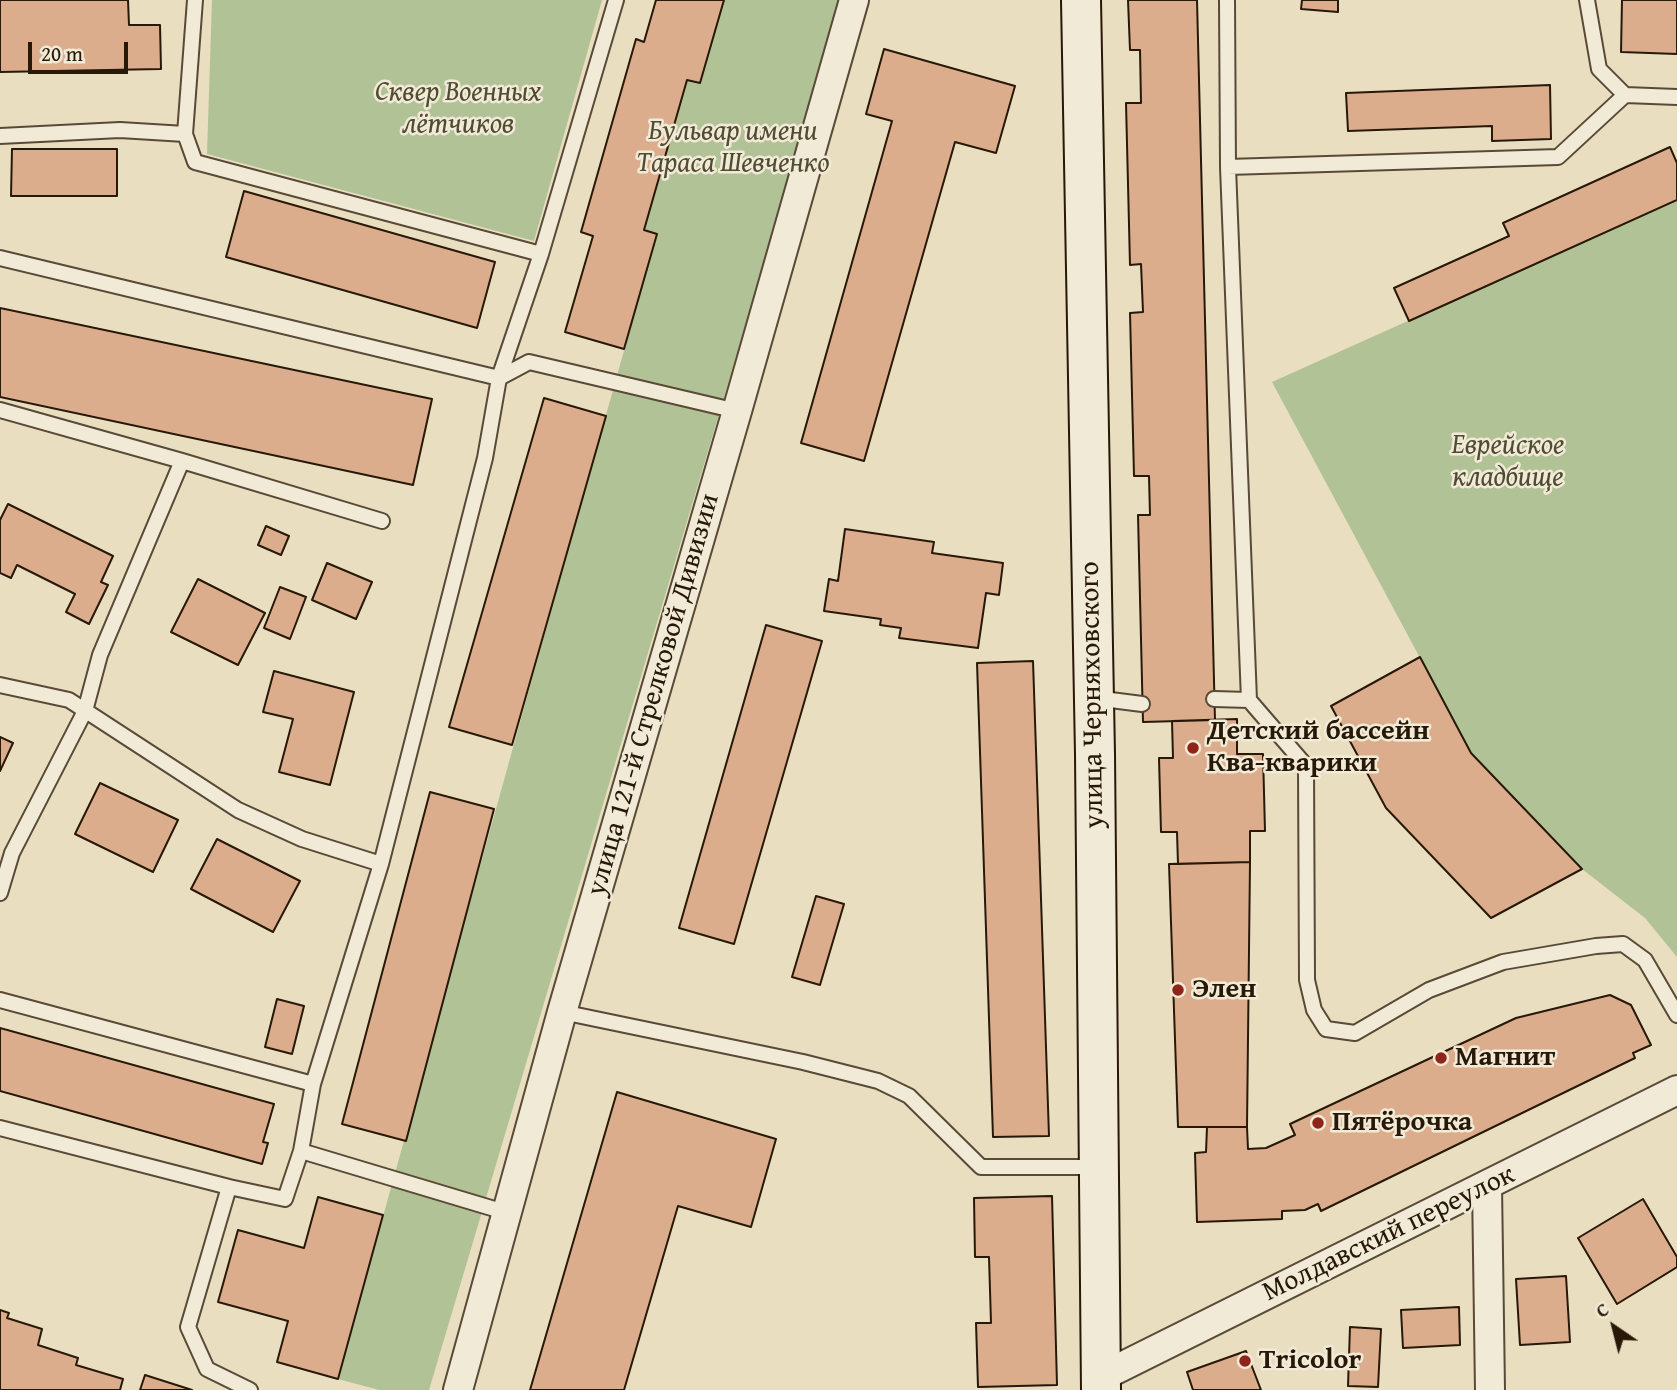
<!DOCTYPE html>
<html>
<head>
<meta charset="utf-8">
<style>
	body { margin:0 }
	#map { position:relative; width:1677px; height:1390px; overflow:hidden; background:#eadec0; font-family:"Gentium Book Plus",serif }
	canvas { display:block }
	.north { position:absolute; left:1579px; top:1292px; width:70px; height:70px; -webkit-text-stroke:5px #f1ead6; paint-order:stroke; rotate:325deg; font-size:19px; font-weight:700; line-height:28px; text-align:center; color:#271808 }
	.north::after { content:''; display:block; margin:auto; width:24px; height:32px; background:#271808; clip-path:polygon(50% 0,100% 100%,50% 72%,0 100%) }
	.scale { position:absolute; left:28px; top:42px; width:100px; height:32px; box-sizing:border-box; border:4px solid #271808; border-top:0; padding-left:9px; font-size:21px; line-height:24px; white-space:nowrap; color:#271808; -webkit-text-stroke:5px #f1ead6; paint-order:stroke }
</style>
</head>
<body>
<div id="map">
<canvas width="1677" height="1390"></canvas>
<div class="north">С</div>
<div class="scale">20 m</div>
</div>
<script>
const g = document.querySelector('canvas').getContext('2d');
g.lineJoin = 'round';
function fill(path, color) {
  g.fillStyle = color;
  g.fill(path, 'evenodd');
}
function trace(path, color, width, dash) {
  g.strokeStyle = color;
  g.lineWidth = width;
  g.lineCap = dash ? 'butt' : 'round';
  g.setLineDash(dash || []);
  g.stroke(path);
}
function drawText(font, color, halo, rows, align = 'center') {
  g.font = font + ' "Gentium Book Plus",serif';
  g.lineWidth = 5;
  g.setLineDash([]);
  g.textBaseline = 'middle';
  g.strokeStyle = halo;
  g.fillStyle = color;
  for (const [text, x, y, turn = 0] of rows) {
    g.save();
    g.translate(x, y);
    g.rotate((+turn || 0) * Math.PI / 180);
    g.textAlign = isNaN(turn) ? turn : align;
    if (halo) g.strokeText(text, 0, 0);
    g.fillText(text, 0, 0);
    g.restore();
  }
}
fill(new Path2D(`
	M212,0h390l-68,241 -327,-87z
	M724,0h118l-413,1390h-50l-41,-11c106,-382 211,-764 319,-1145l-13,-4 43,-150 13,3z
	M1677,200v757l-32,-39 -63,-49 -111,-116 -199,-371z`), '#b1c297');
const building = new Path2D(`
	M0,0h128l1,25h31l1,44 -161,3z
	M656,0h68l-24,83 -13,-3 -43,150 13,4 -33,115 -59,-17 28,-96 -12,-4 55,-193 8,3z
	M1128,0h69l18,720 -72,2 -5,-207h12l-1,-39h-15l-4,-163 13,-1 -2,-48 -11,1 -4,-162h15l-1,-53h-10z
	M1302,0h36v12l-37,-3z
	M1622,0h55v54l-56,-2z
	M884,49l131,37 -19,67 -41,-11 -91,319 -63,-18 91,-322 -26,-7z
	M1550,85l1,54 -59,2v-15l-144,5 -2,-38z
	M1670,147l7,16v37l-268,121 -15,-33 115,-52 -6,-13z
	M12,149h105v47h-106z
	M244,191l251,71 -18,66 -251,-71z
	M0,308l432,91 -19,86 -413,-88z
	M544,398l62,18 -94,329 -63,-18z
	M8,504l105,52 -12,26 7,3 -19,39 -23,-12 9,-18 -58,-29 -6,13 -11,-5v-53z
	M266,526l23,10 -8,19 -23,-10z
	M845,529l89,13 -2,11 71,10 -4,32 -13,-2 -8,55 -79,-10 2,-10 -21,-3 1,-6 -57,-8 5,-32 9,2z
	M327,563l45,19 -16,37 -44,-19z
	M198,579l67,34 -27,52 -67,-33z
	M280,587l26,10 -16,42 -26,-11z
	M766,625l56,16 -88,303 -55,-16z
	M1420,657l51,96 111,116 -91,49 -105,-110 -55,-102z
	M1033,661l16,475 -56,1 -16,-474z
	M274,671l80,21 -24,93 -51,-13 14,-53 -30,-7z
	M1237,719v35h26l2,77h-15v31l-72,2 -1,-32h-16l-2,-74h14l-1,-37z
	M0,737l13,6 -13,28z
	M100,783l78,37 -25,52 -78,-38z
	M430,792l64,17 -88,332 -64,-17z
	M217,839l83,42 -27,51 -82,-43z
	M1250,862l-3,265h-69l-9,-263z
	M816,896l28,8 -24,81 -28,-8z
	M1610,995l21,10 20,40 -18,8 2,5 -314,153 -3,-7 -13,6 -23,1v8l-85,3 -2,-69 11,-1 1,-25h40l1,22 18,-1 29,-13 -5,-11 226,-106z
	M277,999l27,7 -12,48 -27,-7z
	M0,1028l274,76 -11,38 5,1 -6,21 -262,-73z
	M617,1092l159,47 -25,88 -73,-21 -54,184h-94z
	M1052,1196l5,189 -79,2 -2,-64h15l-2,-66h-14l-1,-59z
	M318,1197l65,18 -45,164 -61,-17 11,-41 -70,-19 20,-72 66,18z
	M1643,1199l34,58v10l-60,37 -39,-66z
	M1566,1276l4,66 -50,3 -4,-66z
	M1459,1307l1,38 -57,3 -2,-38z
	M0,1310l9,3 -2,5 35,11 -4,16 40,13 -2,7 47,14 -3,11h-120z
	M1350,1327l31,2 -3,58 -30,-1z
	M1246,1351l15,39h-68l-6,-18z
	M145,1375l47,15h-52z`);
fill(building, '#dcad8c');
trace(building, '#271808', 2);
const lane = new Path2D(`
	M195,0l-10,134 10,28 346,92
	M616,0l-75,254 -42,124 30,-16 208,49
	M1227,0l1,167 330,-10 67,-62 52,2
	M1587,0l12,69 26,26
	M0,136l120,-6 65,4
	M1228,167l21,533 57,66 1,214 7,30 12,19 29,4 74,-43 74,-28 93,-16 27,-2 22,16 32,55
	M0,258l499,120 -14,80 -104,406 -68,220 -12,67 -16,48 -56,-12 -229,-59
	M0,410l182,51 200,60
	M0,685l69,15 169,110 64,29 79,25
	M1095,698l47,6
	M1214,699l35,1
	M0,893l12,-40 73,-142 15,-56 82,-194
	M0,1000l313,84
	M562,1012l241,50 75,19 31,15 72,71h117
	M301,1151l207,62
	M229,1187l-41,140 19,42 43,21`);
const street = new Path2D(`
	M1487,1186l3,204
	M1101,1377l576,-287
	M458,1390l104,-378 175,-601 117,-411`);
const secondary = new Path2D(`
	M1081,0l14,754 6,636`);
trace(lane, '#584a36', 18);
trace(street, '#584a36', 32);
trace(secondary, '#271808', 42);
trace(lane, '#f1ead6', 14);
trace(street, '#f1ead6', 28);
trace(secondary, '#f1ead6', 38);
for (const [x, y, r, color] of [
	[1193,748,7,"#8f2418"],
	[1178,990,7,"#8f2418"],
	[1441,1058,7,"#8f2418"],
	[1318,1123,7,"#8f2418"],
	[1245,1361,7,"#8f2418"]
]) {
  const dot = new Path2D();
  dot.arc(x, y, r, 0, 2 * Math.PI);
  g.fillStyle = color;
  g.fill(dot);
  trace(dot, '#f1ead6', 2.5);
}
drawText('italic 28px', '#504b33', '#f1ead6', [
	["Сквер Военных",458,93],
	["лётчиков",458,125],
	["Бульвар имени",733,132],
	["Тараса Шевченко",733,164],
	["Еврейское",1508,446],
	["кладбище",1508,478]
]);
drawText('28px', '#271808', '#f1ead6', [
	["улица 121-й Стрелковой Дивизии",654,695,-74],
	["улица Черняховского",1093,695,-91],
	["Молдавский переулок",1389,1234,-26]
]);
drawText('bold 28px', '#271808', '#f1ead6', [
	["Детский бассейн",1207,732],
	["Ква-кварики",1207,764],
	["Элен",1192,990],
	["Магнит",1455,1058],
	["Пятёрочка",1332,1123],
	["Tricolor",1259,1361]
], 'left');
</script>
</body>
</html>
